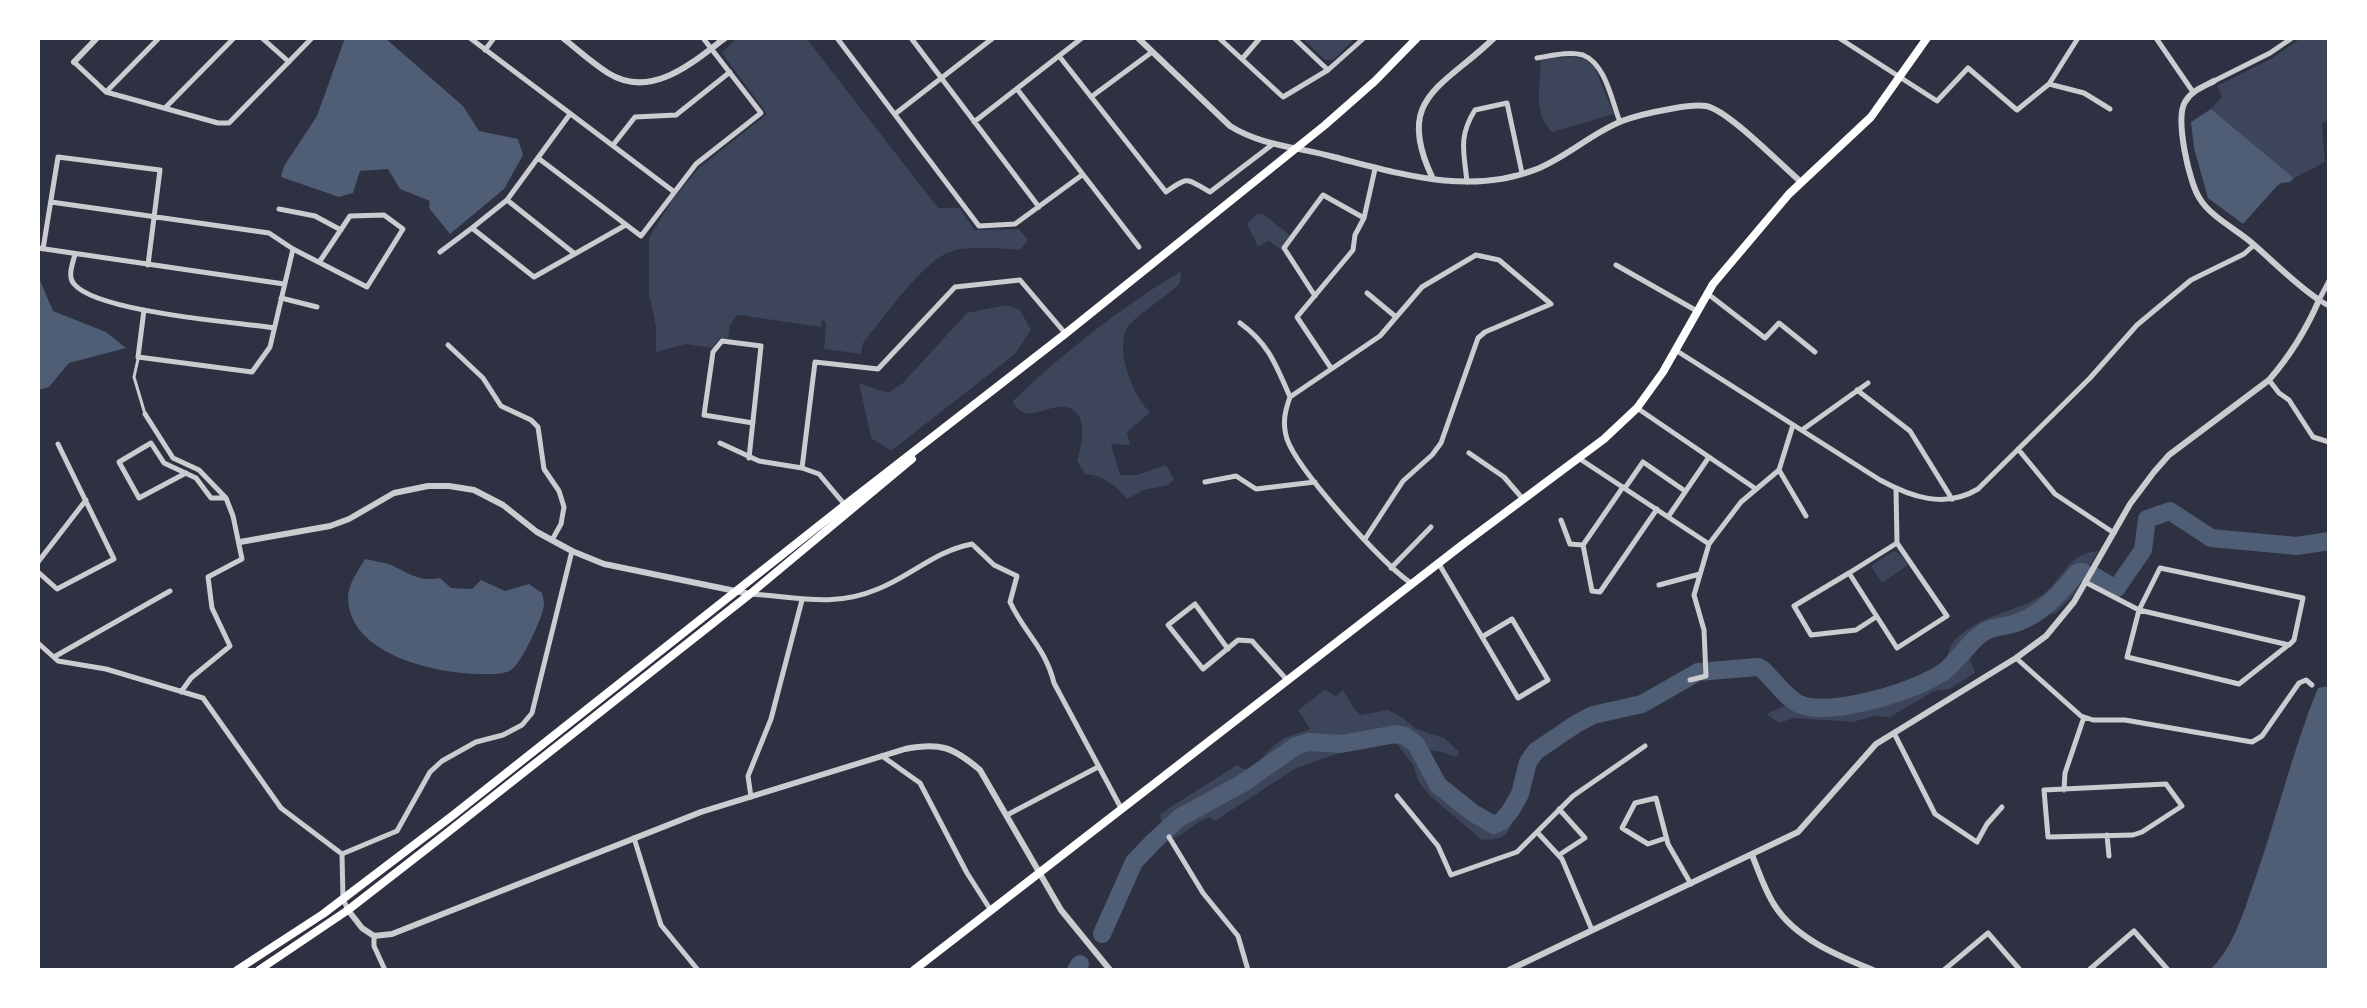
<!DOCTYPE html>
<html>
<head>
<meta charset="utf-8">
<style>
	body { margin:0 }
	#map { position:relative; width:2367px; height:1008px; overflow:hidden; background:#2d3142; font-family:"Sofia Sans Condensed",sans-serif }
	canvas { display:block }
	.frame { position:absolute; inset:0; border:40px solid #fff; pointer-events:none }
</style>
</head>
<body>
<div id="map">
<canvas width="2367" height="1008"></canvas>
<div class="frame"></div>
</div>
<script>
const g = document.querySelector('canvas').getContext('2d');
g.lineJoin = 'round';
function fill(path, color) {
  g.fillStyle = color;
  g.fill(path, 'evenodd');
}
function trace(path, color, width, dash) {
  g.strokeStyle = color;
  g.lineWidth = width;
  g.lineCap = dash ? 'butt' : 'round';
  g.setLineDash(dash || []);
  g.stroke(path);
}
fill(new Path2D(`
	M737,38h69l132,170h22l14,22 45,-1 9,11 -8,10c-22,-1 -54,-6 -75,4 -26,13 -63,66 -82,89l-2,11 -37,-5 2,-25 -3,-6 -2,9 -82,-12 -3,1 -6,9 -2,14 -8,-1 -8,10 -26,-4 -30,8v-26l-7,-32v-56l24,-39 26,-31 68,-54 -45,-61z
	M1302,38h53l-22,22h-8z
	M2301,38h28v81l-7,5 3,38 -31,16 -83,-69 11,-12 -5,-11 54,-27z
	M1570,57l13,1 12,10 19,46 -62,18c-21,-21 -10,-47 -12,-73z
	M1256,214h7l29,23 -10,13 -13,-9 -11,6 -11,-23z
	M1181,271l-1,12c-15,15 -35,26 -50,41 -18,20 3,73 20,88l-23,20 3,13 -19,-1 9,31h17l29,-10 8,14 -6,6 -24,5 -17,9c-11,-14 -25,-24 -42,-25l-8,-13c5,-15 13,-52 -13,-54 -17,-2 -41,19 -51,-6 52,-50 107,-93 168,-130z
	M1006,305l14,5 11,20 -16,24 -124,97 -20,-13 -12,-55 29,10 14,-9 65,-71z
	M1894,551l6,3 8,11 -26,18 -11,-17z
	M2098,551l-24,44 -19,19h-8l-16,10 -46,12 -1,6 -14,17 5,14 -26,16 -15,2 -44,26 -16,-1 -21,6 -59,-4 -15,5 -13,-9 26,-11c39,19 117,-6 152,-29 3,-13 2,-24 11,-34 24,-26 59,-26 87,-45 22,-16 25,-42 56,-44z
	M1325,690l11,6 7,-6 11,19 7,6 27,-5 15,8 13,11 28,9 15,14 -3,5c-12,-4 -27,-11 -37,-2 20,36 35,47 68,70l8,2 19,-13c-6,24 -8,24 -32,26l-53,-45 -10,-13 -6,-17 -15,-20 -11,-5 -18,3 -73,25 -81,53 -5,-4 -10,4 -24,17 -7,-1 -7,-12 -2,-11 77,-49 13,7 21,-24 13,-10 26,-9 -12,-19z`), '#3c4559');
fill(new Path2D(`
	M345,38h40l78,68 16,25 39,8 5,16 -19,34 -54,45 -21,-26 1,-7 -30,-12 -12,-20 -28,2 -7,22 -14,4 -58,-20 3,-11 33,-50z
	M2211,109l83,69 -4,4 -9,1 -5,4 -33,37 -35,-26 -14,-50 -3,-26z
	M38,276l15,35 53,21 20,16 -57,15 -20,24 -11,3z
	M365,559c8,2 18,3 26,6 18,8 27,17 49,13l11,10 21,1 9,-9 24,11 24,-7 13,9c1,4 2,8 2,12 -1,12 -23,59 -33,65 -9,5 -20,4 -30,4 -44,0 -132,-19 -133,-76 0,-14 10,-27 17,-39z
	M2329,686v284h-119c24,-24 33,-56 44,-88 23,-64 38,-131 64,-194z`), '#4f5d75');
trace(new Path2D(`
	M2094,576l22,13 27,-39 4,-31 23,-8 41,27 86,8 32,-5
	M1102,934l32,-72 19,-20 26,-24 64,-35 53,-37 13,-4 32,2 55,-10 9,2 11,8 22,41 35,28 21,12 8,-4 9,-11 9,-16 8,-32 8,-11 40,-27 17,-9 49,-11 56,-32 60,-5 5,3c11,10 23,28 36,34 30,14 122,-14 147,-34 13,-11 26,-32 40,-39 8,-5 20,-4 30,-8 26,-9 43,-29 61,-50l6,-1
	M1076,970l4,-6`), '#4f5d75', 18);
trace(new Path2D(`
	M138,359l-4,18 11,37`), '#caccd0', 3);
trace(new Path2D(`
	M262,38l27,24
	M470,38l203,153
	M837,38l142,188 36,-2 67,-49
	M911,38l128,169
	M1219,38l64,59 45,-27 36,-32
	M1294,38l34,32
	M1839,38l98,63 31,-33 49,42 32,-26 29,-46
	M2156,38l37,54
	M485,50l9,-12
	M1059,56l107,136c24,-17 20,-13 44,0l63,-48
	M1537,58c13,-2 32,-7 46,-3 23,9 29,47 37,67
	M1242,59l18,-21
	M74,62l32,30 112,31h11l83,-85
	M2214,81l56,-28 22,-15
	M2049,84l35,9 26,16
	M1017,89l122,158
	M106,92l53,-54
	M1091,97l61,-45
	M165,108l69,-70
	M570,114l-63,86 -35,28 62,49 90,-51
	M895,114l98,-76
	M974,122l108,-84
	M613,145l22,-28 41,-2 54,-43
	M538,158l103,78 55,-72 65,-51 -58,-75
	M1467,182c-3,-30 -9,-45 8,-72l32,-7 15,70
	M507,200l68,54
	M51,202l218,31 24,16 74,38 36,-58 -19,-14 -34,1 -30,45
	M279,209l36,7 26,14
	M38,248l246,36
	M43,249l15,-92 102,13 -12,95
	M440,252l32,-24
	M75,254c-2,9 -8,22 -1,30 23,28 160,38 200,44
	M1616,265l81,46
	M2329,281l-10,19 10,6
	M1367,293l29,24
	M1708,294l57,44 14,-15 36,29
	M1315,296l-31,-48 39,-53 41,23
	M281,298l36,9
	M144,310l-6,47 114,15 18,-25 23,-98
	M1240,323c29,21 36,42 50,74
	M448,345l35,33 18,28 30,14 7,7 6,42 15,22 5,16 -3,17 -9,16
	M1677,351l203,129c31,17 65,29 98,9l112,-111 47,-53 54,-45 53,-26 10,-9
	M1331,368l-34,-51 56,-67 2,-15 9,-17 11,-49
	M2269,380l10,13 10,7 24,37 16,5
	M1857,390l53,41 42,68
	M1637,408l119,81
	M145,414l28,44 26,12 27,28 7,18 9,43 -34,18 4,31 18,38 -39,32 -10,14
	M1802,430l66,-47
	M720,443l39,18 43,7
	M2018,449l37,45 59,39
	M1469,453l35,24 19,22
	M749,458l12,-112 -39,-5 -9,11 -9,63 49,8
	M1580,459l129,85
	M1779,470l27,46
	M186,473l-47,25 -20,-36 32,-19 13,20 32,15 15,20h14
	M1205,482l31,-6 20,13 59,-7
	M1623,487l-40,58 9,46 8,1 57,-83
	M1625,488l18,-26 42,29
	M1896,489l1,54 50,73 -50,32 -48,-75 48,-30
	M845,505l-26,-31 -17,-6 13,-106 63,7 77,-82 65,-7 45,53
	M1668,517l41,-60
	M1561,520l9,24 13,1
	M1365,539l38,-58 29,-26 9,-12 37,-105 7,-6 66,-28 -52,-44 -23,-5 -54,32 -42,49 -90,61c-5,14 -8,26 -3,42 10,30 96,126 124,144
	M38,562l48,-62
	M1439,564l79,134 30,-18 -36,-61 -30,18
	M1391,568l40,-41
	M2160,568l143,30 -9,42 -5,5 -150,-35z
	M38,572l19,17 57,-30 -56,-115
	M1849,573l-55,33 17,29 45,-5 20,-13
	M2085,582l54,28 -12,47 112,27 48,-38
	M1659,585l41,-11
	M751,594c46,3 82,14 127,-5 33,-13 57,-38 94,-45l22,21 23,11 -7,26c15,32 35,45 44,81l67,125
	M38,643l20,18 48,8 97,29 78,110 61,46
	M1228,649l-33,-45 -27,21 35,44 35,-29 14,1 35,39
	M54,657l116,-66
	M2016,658l65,58 12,4h32l127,22 10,-6 37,-53 7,-3 6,5
	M1690,680l16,-4 -2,-46 -10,-35 15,-51 32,-42 38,-32 14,-45
	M1894,733l41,81 42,28 10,-18 15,-17
	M882,756l38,27 47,90 23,36
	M2166,784l16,22 -40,26 -9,3 -85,2 -4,-47z
	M2064,790l1,-17 19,-56
	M1397,796l41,50 13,29 66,-23 56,-56 72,-50
	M751,797l-3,-21 23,-57 31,-119
	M1559,809l26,29 -26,17
	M1007,815l91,-48
	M1537,832l25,27 30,71
	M2107,835l2,21
	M1169,837l34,56 35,43 10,34
	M634,838l27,87 37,45
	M1666,838l-18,6 -26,-16 13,-25 21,-5 12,46 23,40
	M342,854l55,-23 33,-59 12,-11 34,-19 27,-7 19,-10 10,-12 40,-162
	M342,854l1,45 5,11
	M374,936v10l11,24
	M1944,970l44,-37 32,37
	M2089,970l45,-39 34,39`), '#caccd0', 5);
trace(new Path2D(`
	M563,38c15,12 29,25 45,35 43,27 84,-10 117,-35
	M1138,38l92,88c32,20 68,21 104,31 67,17 135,39 203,12 31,-13 55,-36 85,-48 16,-6 31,-9 48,-12 11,-2 24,-5 36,-3 22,4 75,59 95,76
	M74,62l23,-24
	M1433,179c-40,-82 11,-92 61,-141
	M240,542l90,-16 19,-7 45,-26 34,-7h21l25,4 29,15 34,27 35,19 32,13 146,30
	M1752,855c7,17 13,36 23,51 21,33 64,50 98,64
	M348,910l14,18 12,8 18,-2 309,-122 204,-63c35,-7 48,-2 75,21l81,140 49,60
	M1509,970l289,-138 78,-88 140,-86 30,-22 28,-34 56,-98 24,-32 15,-17 100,-75c20,-23 38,-52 50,-80 -25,-17 -44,-37 -67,-57 -16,-14 -41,-26 -52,-44 -11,-16 -25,-80 -15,-97 6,-11 18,-15 29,-21`), '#caccd0', 6);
trace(new Path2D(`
	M237,970l86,-56 129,-98 393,-311 220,-171 260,-209 50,-44 42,-43
	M259,970l89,-60 90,-70 312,-246 162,-135
	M914,970l548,-425 142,-106 33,-31 26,-36 50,-88 76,-90 82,-77 56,-79`), '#fff', 8);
</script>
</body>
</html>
